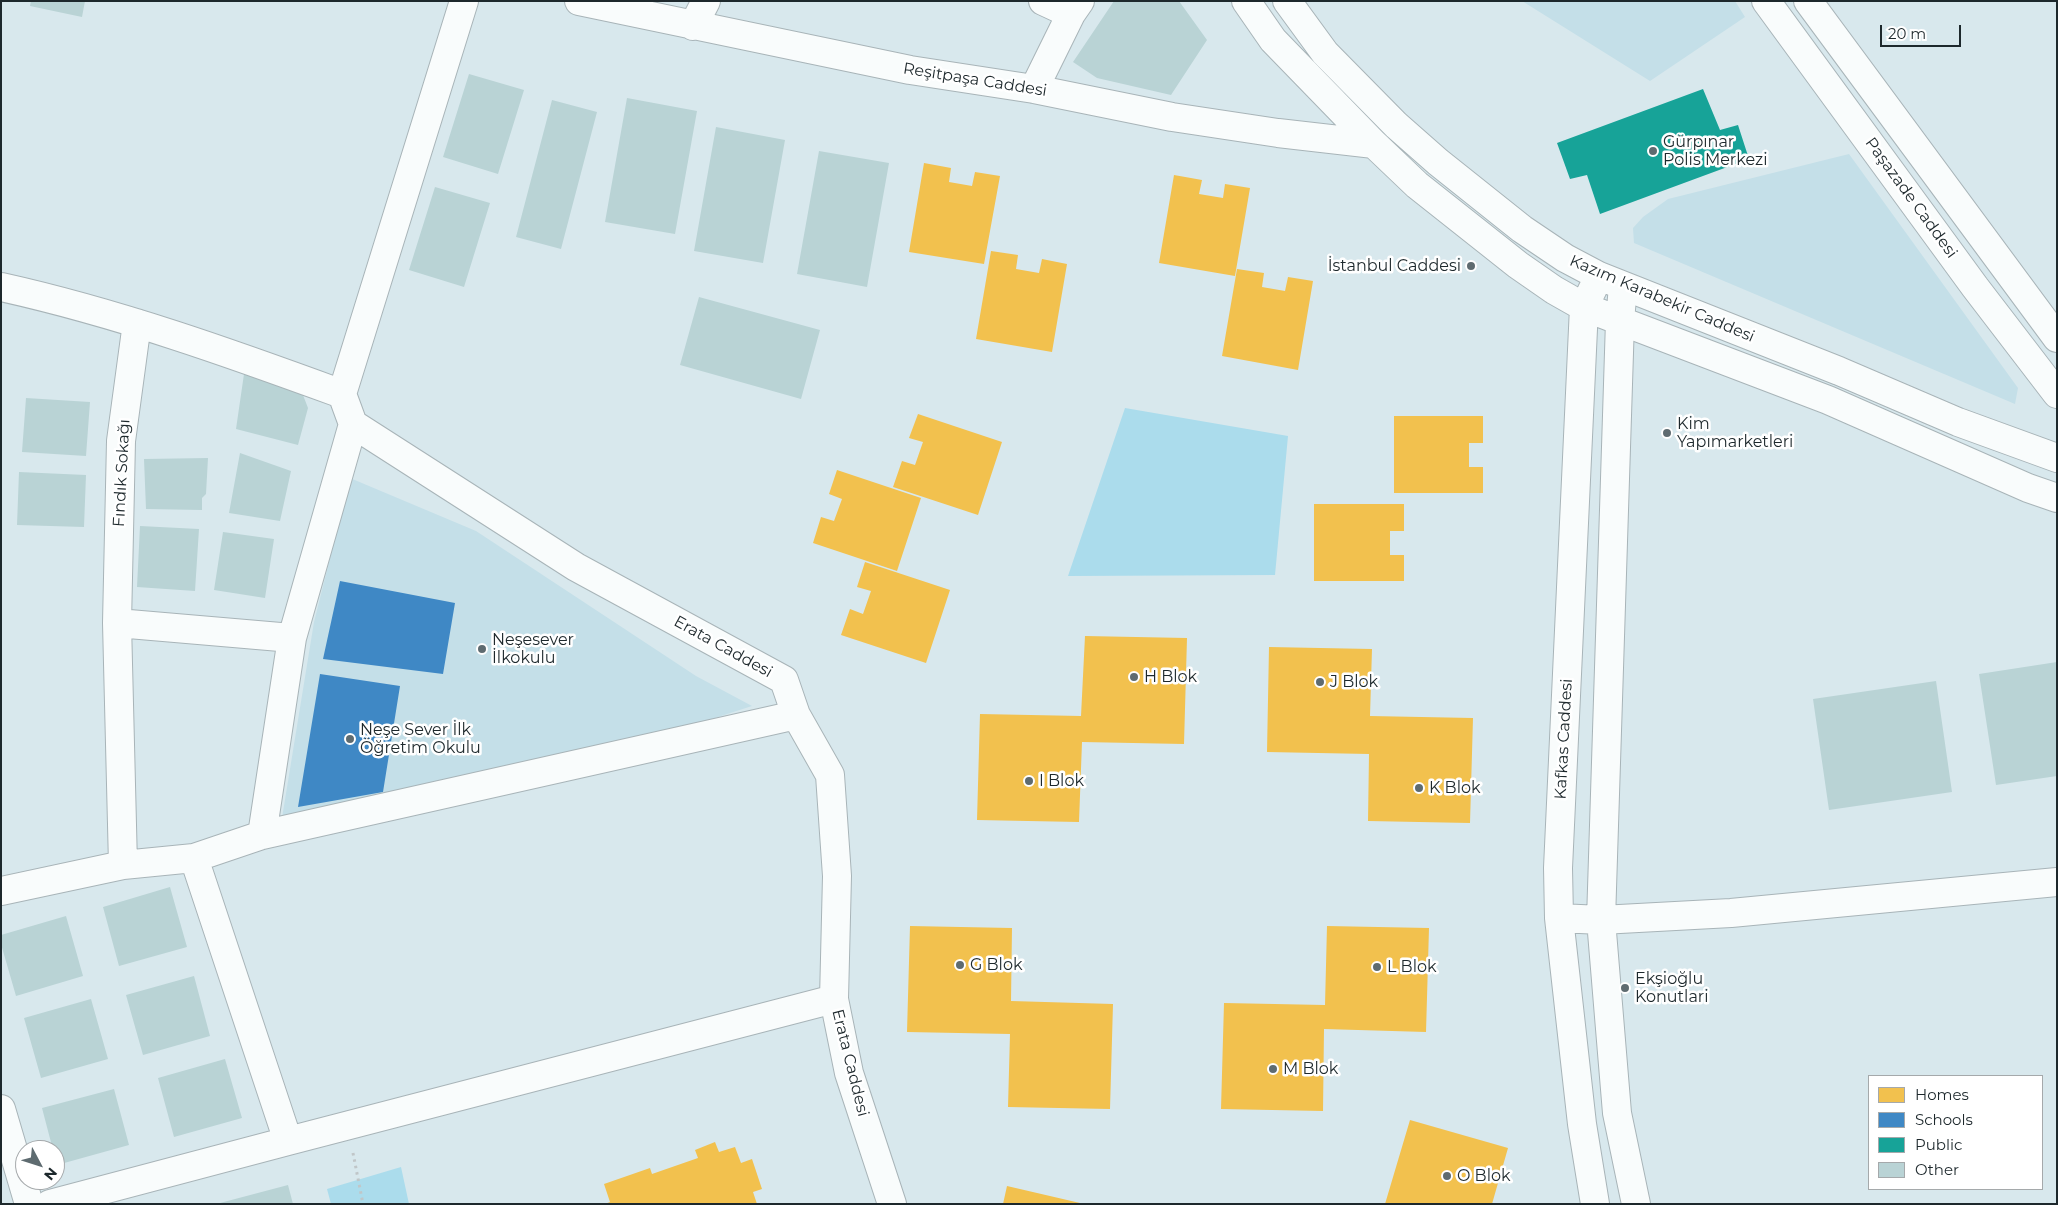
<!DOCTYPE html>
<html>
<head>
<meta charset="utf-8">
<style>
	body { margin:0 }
	#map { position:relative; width:2058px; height:1205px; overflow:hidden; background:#d8e8ed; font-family:Montserrat,sans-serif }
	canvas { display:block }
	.frame { position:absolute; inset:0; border:2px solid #1d282c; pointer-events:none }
	.legend { position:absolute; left:1868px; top:1075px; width:175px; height:115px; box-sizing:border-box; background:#fff; border:1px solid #a5a9ab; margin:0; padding:6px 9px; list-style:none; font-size:15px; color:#1d282c }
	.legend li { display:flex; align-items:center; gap:10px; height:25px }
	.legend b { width:25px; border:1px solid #a5a9ab }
	.north { position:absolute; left:15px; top:1140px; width:50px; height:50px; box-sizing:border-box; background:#fff; border:1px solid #a5a9ab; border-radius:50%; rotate:130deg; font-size:14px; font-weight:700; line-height:20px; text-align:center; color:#1d282c }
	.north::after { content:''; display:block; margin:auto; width:18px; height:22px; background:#5e6b70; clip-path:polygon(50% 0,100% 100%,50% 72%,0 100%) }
	.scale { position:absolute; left:1880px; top:25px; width:81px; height:22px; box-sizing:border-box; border:2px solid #1d282c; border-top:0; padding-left:6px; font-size:15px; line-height:18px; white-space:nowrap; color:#1d282c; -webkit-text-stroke:4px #fff; paint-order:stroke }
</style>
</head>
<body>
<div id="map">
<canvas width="2058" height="1205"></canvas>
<div class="frame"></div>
<ul class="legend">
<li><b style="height:14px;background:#f2c14e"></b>Homes</li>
<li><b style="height:14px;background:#3f88c5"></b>Schools</li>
<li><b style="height:14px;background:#17a398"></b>Public</li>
<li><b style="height:14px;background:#b9d3d5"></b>Other</li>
</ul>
<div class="north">N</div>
<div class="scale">20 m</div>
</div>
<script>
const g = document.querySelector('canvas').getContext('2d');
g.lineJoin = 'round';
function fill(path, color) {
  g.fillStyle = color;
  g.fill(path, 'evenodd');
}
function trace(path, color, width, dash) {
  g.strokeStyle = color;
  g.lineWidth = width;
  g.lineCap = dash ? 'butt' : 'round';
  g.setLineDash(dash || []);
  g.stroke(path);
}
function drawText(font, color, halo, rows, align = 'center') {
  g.font = font + ' Montserrat,sans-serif';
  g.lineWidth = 5;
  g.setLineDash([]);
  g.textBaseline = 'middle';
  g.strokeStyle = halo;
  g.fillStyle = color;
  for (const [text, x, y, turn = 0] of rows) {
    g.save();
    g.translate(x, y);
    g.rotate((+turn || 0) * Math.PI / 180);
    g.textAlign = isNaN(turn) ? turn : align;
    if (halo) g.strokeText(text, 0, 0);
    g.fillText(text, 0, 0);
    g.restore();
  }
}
fill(new Path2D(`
	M1522,1h213l10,16 -95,64z
	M1849,154l169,234 -3,16 -381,-161 -1,-15 10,-11 25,-18z
	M350,478l126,53 220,145 56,30 -65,21 -405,91 32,-196z`), '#c4dfe8');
fill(new Path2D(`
	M1125,408l163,28 -13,139 -207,1z
	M401,1167l8,37h-78l-4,-15z`), '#abdcec');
fill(new Path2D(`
	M924,163l27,5 -2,14 23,4 3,-14 25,4 -16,88 -75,-12z
	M1174,175l28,5 -3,14 24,4 2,-14 25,4 -15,88 -76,-13z
	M991,251l27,4 -2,14 23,4 3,-14 25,5 -15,88 -76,-13z
	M1237,269l27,4 -2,14 23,4 3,-14 25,4 -15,89 -76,-14z
	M918,414l84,28 -24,73 -85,-28 9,-26 13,4 8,-23 -14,-4z
	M1394,416h89v27h-14v24h14v26h-89z
	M837,470l84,28 -24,73 -84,-28 8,-26 13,4 8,-22 -13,-5z
	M1314,504h90v27h-14v24h14v26h-90z
	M865,562l85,28 -24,73 -85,-28 9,-26 13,5 8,-23 -14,-4z
	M1085,636l102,2 -3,106 -102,-2 -3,80 -102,-2 3,-106 101,2z
	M1269,647l103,2 -2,67 103,2 -3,105 -102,-2 1,-67 -102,-2z
	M910,926l102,2 -1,73 102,3 -3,105 -102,-2 2,-73 -103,-2z
	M1327,926l102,2 -3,104 -102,-3 -1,82 -102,-2 3,-106 101,2z
	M1410,1120l98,28 -16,56h-107z
	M715,1142l4,10 16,-5 6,16 11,-4 10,30 -9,3 4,12h-152l5,-2 -6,-18 46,-16 2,6 46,-16 -3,-8z
	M1007,1186l73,17v1h-77z`), '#f2c14e');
fill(new Path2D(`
	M340,581l115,22 -12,71 -120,-15z
	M320,674l80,12 -17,106 -85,15z`), '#3f88c5');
fill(new Path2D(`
	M1703,89l17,41 18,-5 11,34 -149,55 -13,-39 -17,4 -13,-36z`), '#17a398');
fill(new Path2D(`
	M31,1h54l-3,16 -52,-11z
	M1114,1h65l28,39 -36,55 -74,-17 -24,-16z
	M469,74l55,16 -26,84 -55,-17z
	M627,98l70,13 -22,123 -70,-12z
	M552,100l45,12 -36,137 -45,-12z
	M716,127l69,13 -22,123 -69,-12z
	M819,151l70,12 -22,124 -70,-13z
	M435,187l55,16 -26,84 -55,-17z
	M699,297l121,33 -19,69 -121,-34z
	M244,374l59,21 5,13 -10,37 -62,-16z
	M26,398l64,4 -4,54 -64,-4z
	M240,453l51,18 -11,50 -51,-8z
	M208,458l-2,36 -4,4v12l-56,-1 -2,-50z
	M19,472l67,3 -2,52 -67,-2z
	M140,526l59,3 -4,62 -58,-4z
	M223,532l51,7 -9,59 -51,-8z
	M2057,662v114l-61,9 -17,-111z
	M1936,681l16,111 -123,18 -16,-111z
	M170,887l17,60 -68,19 -16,-59z
	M66,916l17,60 -67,20 -15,-52v-9z
	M194,976l16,60 -67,19 -17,-60z
	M91,999l17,60 -67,19 -17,-60z
	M225,1059l17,59 -68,19 -16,-59z
	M114,1089l15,56 -72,20 -2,-15h-2l-11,-42z
	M288,1185l5,19h-73v-1z`), '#b9d3d5');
const minor = new Path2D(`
	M579,1l331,69 124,19 138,28 106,16 96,11
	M1043,1l28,13
	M1246,1l27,39 101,104 43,41 101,80 36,25 30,17 244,93 200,88 29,10
	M1287,1l38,52 71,72 42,37 84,67 43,29 34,18 240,95 119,51 99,36
	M1766,1l209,286 82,107
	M1808,1l249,337
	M693,26l13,-25
	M1034,89l37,-75 9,-13
	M1623,286l-3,35 -19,599 16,193 19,91
	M1,287c117,26 229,66 341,107
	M353,424l223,143 208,113 12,35 34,60 7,101 -3,123 15,74 43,131
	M117,623l4,-182 16,-118
	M262,835l534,-120
	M123,865l-6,-242 175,15
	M1,891l122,-26 71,-7 68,-23 30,-197 61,-214 -11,-30 122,-393
	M1559,918l42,2 130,-7 326,-31
	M1,1109l28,95
	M288,1141l546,-142
	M50,1204l238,-63 -94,-283
	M1595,1204l-13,-80 -23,-206 -1,-50 26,-561 15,-31`);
trace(minor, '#a8b4b8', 30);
trace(new Path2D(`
	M353,1153l10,51`), '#c0c6c8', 3, [2.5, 4]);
trace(minor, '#f9fcfc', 28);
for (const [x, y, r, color] of [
	[1653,151,5,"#5e6b70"],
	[1471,266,5,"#5e6b70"],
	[1667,433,5,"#5e6b70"],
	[482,649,5,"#5e6b70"],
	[1134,677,5,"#5e6b70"],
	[1320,682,5,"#5e6b70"],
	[350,739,5,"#5e6b70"],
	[1029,781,5,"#5e6b70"],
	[1419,788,5,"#5e6b70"],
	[960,965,5,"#5e6b70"],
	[1377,967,5,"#5e6b70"],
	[1625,988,5,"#5e6b70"],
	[1273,1069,5,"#5e6b70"],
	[1447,1176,5,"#5e6b70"]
]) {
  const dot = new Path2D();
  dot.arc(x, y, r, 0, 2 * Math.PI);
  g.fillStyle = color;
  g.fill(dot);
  trace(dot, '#fff', 2);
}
drawText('16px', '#1d282c', '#fff', [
	["Reşitpaşa Caddesi",975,80,9],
	["Paşazade Caddesi",1911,198,54],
	["Kazım Karabekir Caddesi",1662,299,23],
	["Fındık Sokağı",122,473,-87],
	["Erata Caddesi",723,647,29],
	["Kafkas Caddesi",1564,739,-87],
	["Erata Caddesi",850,1063,76]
]);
drawText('16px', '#1d282c', '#fff', [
	["Gürpınar",1663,142],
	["Polis Merkezi",1663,160],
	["İstanbul Caddesi",1461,266,"right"],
	["Kim",1677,424],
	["Yapımarketleri",1677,442],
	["Neşesever",492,640],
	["İlkokulu",492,658],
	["H Blok",1144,677],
	["J Blok",1330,682],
	["Neşe Sever İlk",360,730],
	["Öğretim Okulu",360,748],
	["I Blok",1039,781],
	["K Blok",1429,788],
	["G Blok",970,965],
	["L Blok",1387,967],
	["Ekşioğlu",1635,979],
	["Konutlari",1635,997],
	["M Blok",1283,1069],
	["O Blok",1457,1176]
], 'left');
</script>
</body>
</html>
